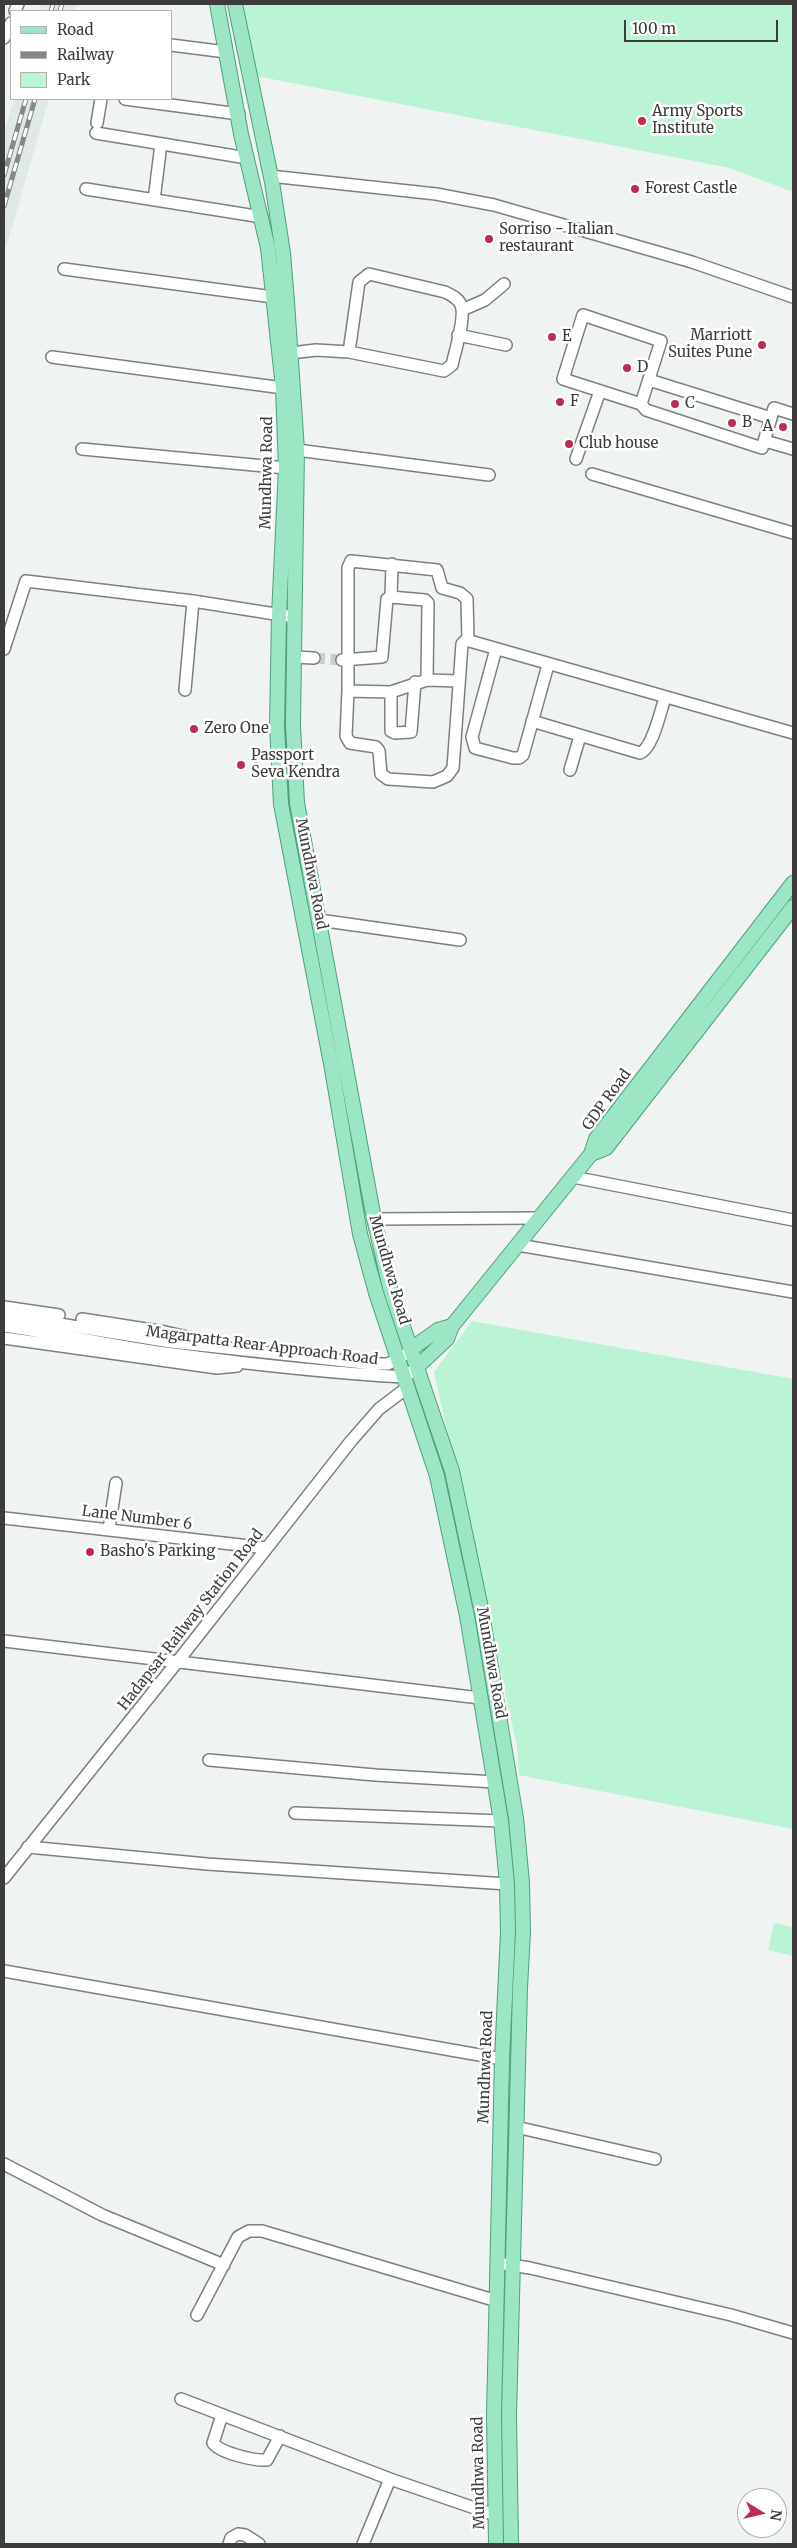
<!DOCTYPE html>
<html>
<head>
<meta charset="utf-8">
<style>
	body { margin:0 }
	#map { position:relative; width:797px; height:2548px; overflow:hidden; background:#eff3f1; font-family:Merriweather,serif }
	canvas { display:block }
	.frame { position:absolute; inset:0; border:5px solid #3b3c3b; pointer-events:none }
	.legend { position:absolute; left:10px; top:10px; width:162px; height:90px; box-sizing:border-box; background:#fff; border:1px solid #b1b1b1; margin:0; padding:6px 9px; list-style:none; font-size:15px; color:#3b3c3b }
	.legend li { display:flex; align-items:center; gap:10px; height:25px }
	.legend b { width:25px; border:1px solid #b1b1b1 }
	.north { position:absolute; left:737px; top:2488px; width:50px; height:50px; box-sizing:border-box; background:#fff; border:1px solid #b1b1b1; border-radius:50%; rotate:99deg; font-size:14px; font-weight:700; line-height:20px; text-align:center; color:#3b3c3b }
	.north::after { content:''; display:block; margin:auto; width:18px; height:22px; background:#bd2d51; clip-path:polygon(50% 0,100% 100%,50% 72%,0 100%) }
	.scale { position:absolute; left:624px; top:20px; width:154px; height:22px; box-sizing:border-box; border:2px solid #3b3c3b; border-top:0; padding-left:6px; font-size:15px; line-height:18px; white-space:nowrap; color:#3b3c3b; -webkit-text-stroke:4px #fff; paint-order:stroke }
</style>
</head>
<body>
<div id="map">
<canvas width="797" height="2548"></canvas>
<div class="frame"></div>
<ul class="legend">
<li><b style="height:6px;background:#9ce6c5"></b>Road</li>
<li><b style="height:6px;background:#868886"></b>Railway</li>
<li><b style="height:14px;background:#bbf3d5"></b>Park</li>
</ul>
<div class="north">N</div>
<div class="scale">100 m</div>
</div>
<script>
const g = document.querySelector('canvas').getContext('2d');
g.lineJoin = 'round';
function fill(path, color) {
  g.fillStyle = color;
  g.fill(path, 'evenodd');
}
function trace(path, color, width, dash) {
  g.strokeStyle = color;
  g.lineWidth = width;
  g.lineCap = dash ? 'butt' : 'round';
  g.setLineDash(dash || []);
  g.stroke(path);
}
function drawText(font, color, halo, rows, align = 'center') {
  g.font = font + ' Merriweather,serif';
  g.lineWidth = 5;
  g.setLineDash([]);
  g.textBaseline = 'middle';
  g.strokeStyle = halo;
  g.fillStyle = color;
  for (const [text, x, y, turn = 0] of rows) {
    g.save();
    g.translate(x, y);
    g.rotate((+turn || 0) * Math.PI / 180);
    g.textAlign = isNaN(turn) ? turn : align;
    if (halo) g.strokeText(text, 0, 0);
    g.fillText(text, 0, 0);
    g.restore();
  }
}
fill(new Path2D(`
	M41,4h35l-2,7h-35z
	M14,99h35l-45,155v-120z`), '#deeae3');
fill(new Path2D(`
	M239,4h554v188l-63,-24 -479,-93z
	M472,1321l321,58v450l-274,-54 -2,-29 -83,-374z
	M774,1923l19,4v29l-25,-6z`), '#bbf3d5');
trace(new Path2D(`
	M314,658l28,2`), '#cbcecd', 11, [11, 5.5]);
const minor = new Path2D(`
	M15,11l3,-7
	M4,38l7,-15
	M171,45l55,7
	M125,99l114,15
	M97,123l4,-24
	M96,133l151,25
	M270,176l166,18 58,11 198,57 101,35
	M86,189l176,28
	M154,200l7,-56
	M64,269l209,28
	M462,310l23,-10 19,-16
	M583,315l78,26 -20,63 -78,-25z
	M458,335l48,10
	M291,353l25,-3 33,2 10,-70 10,-8 76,18c6,3 13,6 16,13 5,12 -6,46 -9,60l-8,6 -95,-19
	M52,357l231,31
	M649,380l122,38
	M641,404l5,6 116,38 12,-40 19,6
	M765,441l28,8
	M82,449l204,19
	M297,450l192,25
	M576,459l24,-68
	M592,474l201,59
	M391,597l1,-33
	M468,640l-1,-41 -7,-6 -18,-5 -5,-18 -86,-9 -3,7v123l-2,45 4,7 26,4 3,4 2,23 7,5 45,3 14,-6 6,-8 9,-124 4,-4 327,93
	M4,649l22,-68 167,20 101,16
	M496,649l-24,88 3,11 38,10h6l4,-3 25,-90
	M294,657l20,1
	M342,660l40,-3 5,-58 4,-2 34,3 3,3 -1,77
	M185,690l8,-89
	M348,691l43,1 36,-12 31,1
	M391,692v39l4,2 16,-1 4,-50
	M532,721l108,32c13,-5 20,-41 25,-55
	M570,770l10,-34
	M319,920l141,20
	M573,1177l220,43
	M374,1219l166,-1
	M518,1245l275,47
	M4,1307l55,8
	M4,1315l167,27 202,22h15l16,-9
	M82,1319l83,13 41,9
	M4,1326c57,8 113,21 169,28 77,10 155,19 232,23l12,-10
	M4,1338l213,30 20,-2
	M4,1518l263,30
	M109,1529l7,-46
	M4,1641l476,57
	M209,1760l166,15 120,7
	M295,1813l206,8
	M28,1847l179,17 300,20
	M4,1878l174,-217 173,-220 28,-32 29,-22
	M4,1971l498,88
	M516,2127l139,32
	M4,2164l98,51 122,50
	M498,2263l32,5 201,47 62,18
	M197,2315l41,-78 11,-6h13l235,70
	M181,2399l209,80 105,36
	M222,2415l-9,28c7,10 42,18 54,17l13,-24
	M229,2544l2,-6 7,-4 7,1 14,9
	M363,2544l27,-65`);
const major = new Path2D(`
	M217,4l24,130 27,114 15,140 3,80 -7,147 -2,111 4,78 51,265 28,165 16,59 61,183 30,140 34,205 6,63 1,48 -6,127 -8,356 2,129
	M235,4l37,178 11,71 4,49 10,148 -4,275 4,78 77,416 16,69 62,183 30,142 34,205 6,65 1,49 -3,56 -11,427 2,129
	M591,1154l15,-6 187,-241
	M411,1349l27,-19 14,-4
	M417,1367l30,-28 5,-13 139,-172 5,-15 197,-256`);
trace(minor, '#7c807e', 14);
trace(major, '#4fa07c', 16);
trace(minor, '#fff', 11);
trace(major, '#9ce6c5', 14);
const rail = new Path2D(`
	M51,11l2,-7
	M60,11l2,-7
	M4,175l22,-76
	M4,206l31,-107`);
trace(rail, '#868886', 5);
trace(rail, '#fff', 3, [9]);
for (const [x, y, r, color] of [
	[642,121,5,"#bd2d51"],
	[635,189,5,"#bd2d51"],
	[489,239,5,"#bd2d51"],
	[552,337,5,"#bd2d51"],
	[762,345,5,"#bd2d51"],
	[627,368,5,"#bd2d51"],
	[560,402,5,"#bd2d51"],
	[675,404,5,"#bd2d51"],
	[732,423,5,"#bd2d51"],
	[783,427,5,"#bd2d51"],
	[569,444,5,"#bd2d51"],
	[194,729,5,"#bd2d51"],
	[241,765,5,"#bd2d51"],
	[90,1552,5,"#bd2d51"]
]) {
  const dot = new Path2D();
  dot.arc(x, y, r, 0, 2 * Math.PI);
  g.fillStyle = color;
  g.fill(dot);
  trace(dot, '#fff', 2);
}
drawText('15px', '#3b3c3b', '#fff', [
	["Army Sports",652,112],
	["Institute",652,129],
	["Forest Castle",645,189],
	["Sorriso - Italian",499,230],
	["restaurant",499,247],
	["Marriott",752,336,"right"],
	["Suites Pune",752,353,"right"],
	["E",562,337],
	["D",637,368],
	["F",570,402],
	["C",685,404],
	["B",742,423],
	["A",773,427,"right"],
	["Club house",579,444],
	["Zero One",204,729],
	["Passport",251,756],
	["Seva Kendra",251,773],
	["Basho's Parking",100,1552]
], 'left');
drawText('15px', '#3b3c3b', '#fff', [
	["Mundhwa Road",267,473,-89],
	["Mundhwa Road",311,874,79],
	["GDP Road",607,1100,-54],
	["Mundhwa Road",389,1270,74],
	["Magarpatta Rear Approach Road",262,1346,7],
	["Lane Number 6",137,1518,7],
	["Hadapsar Railway Station Road",191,1620,-52],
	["Mundhwa Road",491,1663,80],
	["Mundhwa Road",486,2067,-88],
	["Mundhwa Road",479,2473,-91]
]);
</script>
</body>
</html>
